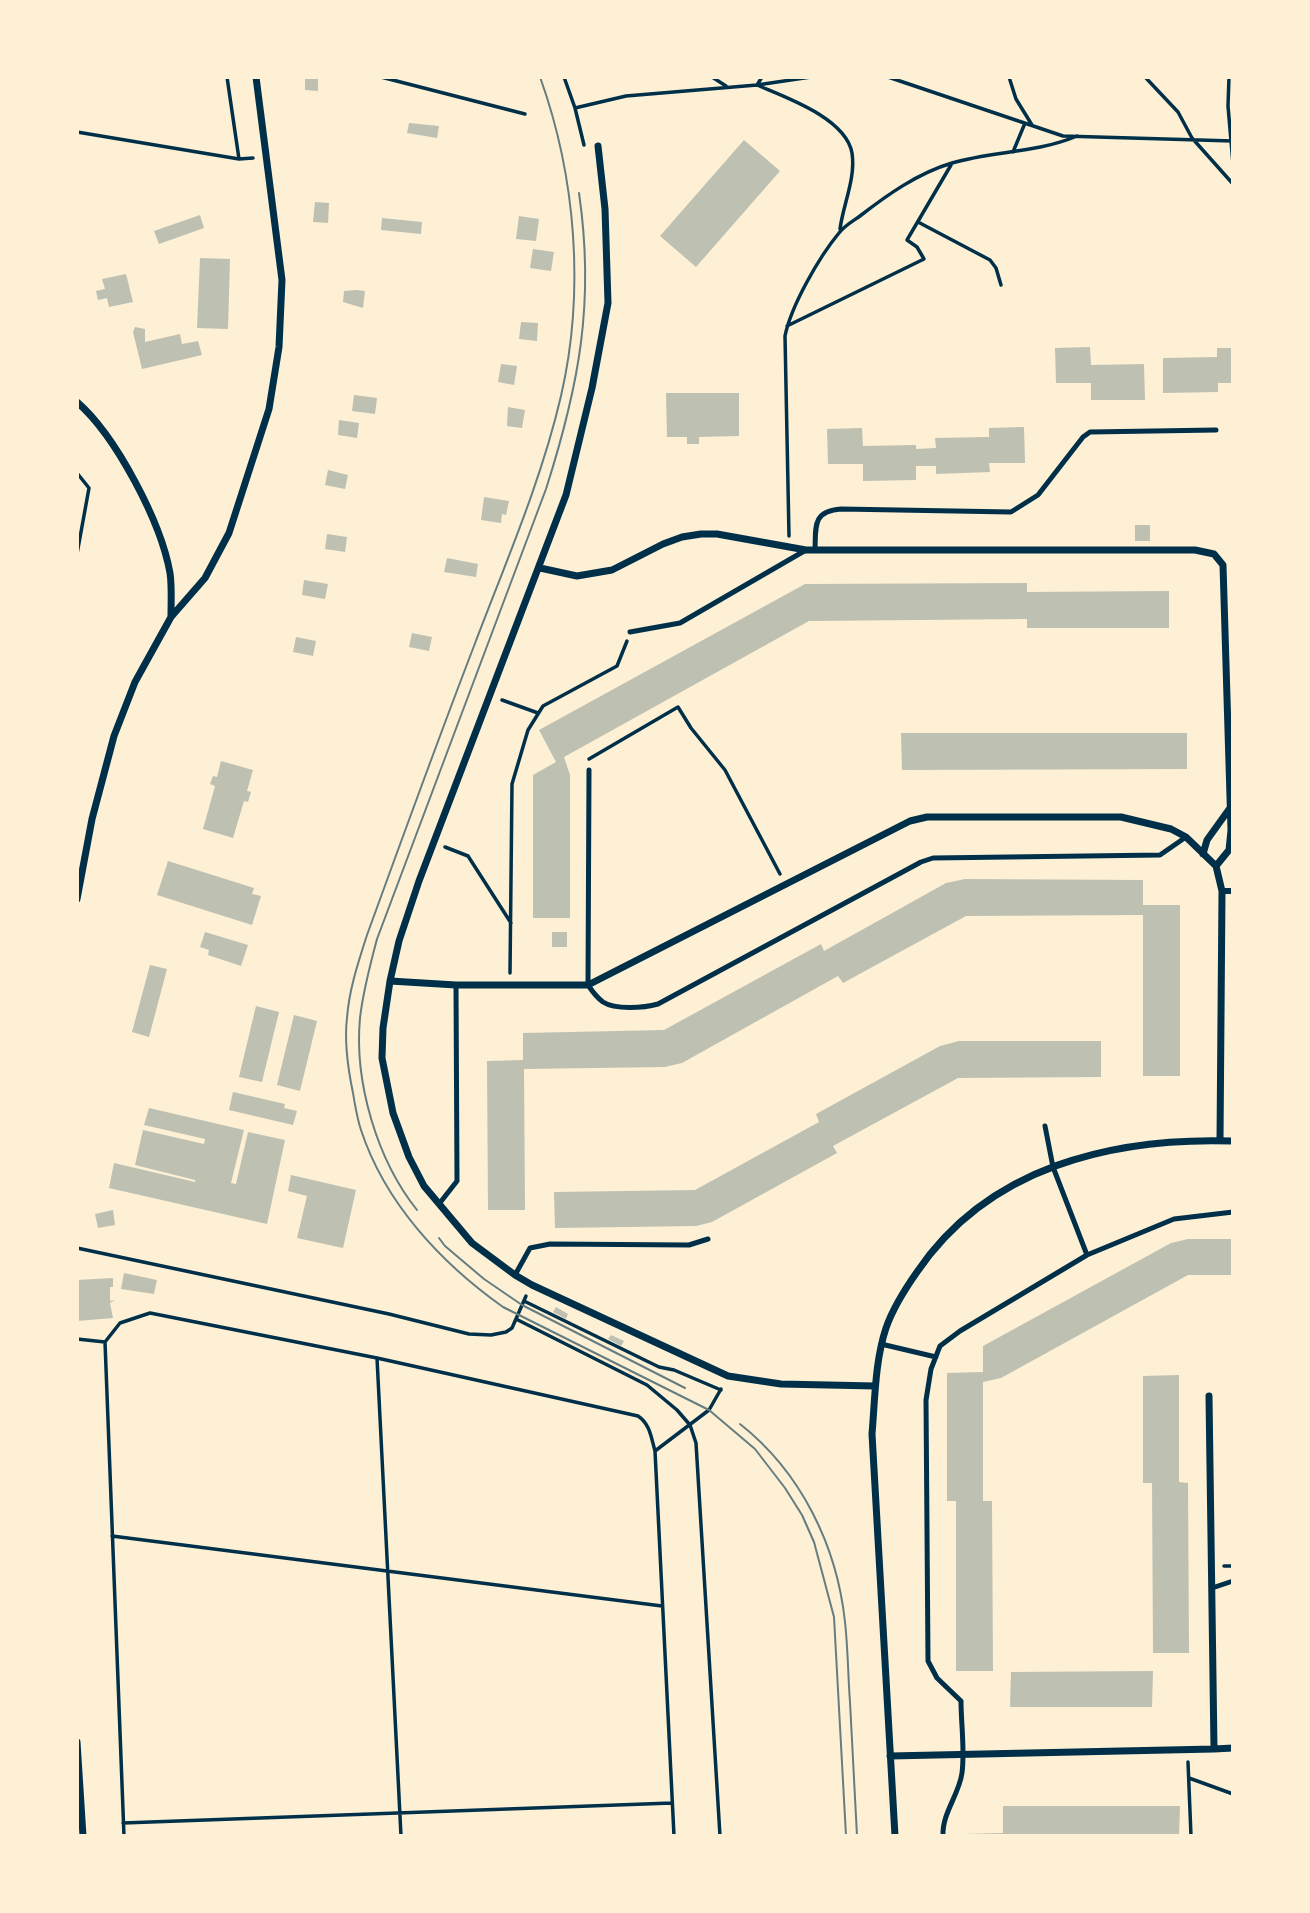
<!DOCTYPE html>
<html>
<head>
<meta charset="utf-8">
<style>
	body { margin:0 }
	#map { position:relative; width:1310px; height:1913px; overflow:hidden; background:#fdf0d5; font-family:"Exo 2",sans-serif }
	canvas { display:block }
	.frame { position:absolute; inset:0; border:79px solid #fdf0d5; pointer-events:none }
</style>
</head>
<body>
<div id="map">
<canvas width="1310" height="1913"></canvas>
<div class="frame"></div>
</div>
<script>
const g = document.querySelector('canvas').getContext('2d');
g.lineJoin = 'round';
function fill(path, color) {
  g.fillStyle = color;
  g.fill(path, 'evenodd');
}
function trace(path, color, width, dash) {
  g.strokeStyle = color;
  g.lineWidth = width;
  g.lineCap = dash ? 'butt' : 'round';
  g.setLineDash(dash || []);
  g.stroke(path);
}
fill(new Path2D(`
	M305,79h13v12l-13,-1z
	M409,123l30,3 -2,12 -30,-5z
	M744,140l36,31 -84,96 -36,-31z
	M315,202l14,1 -1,20 -15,-1z
	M200,215l4,13 -45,16 -5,-13z
	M519,216l20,3 -3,22 -20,-2z
	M382,218l40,4 -1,12 -40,-4z
	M533,249l21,3 -3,19 -21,-3z
	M200,258l30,1 -2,70 -31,-1z
	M126,274l7,28 -24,5 -2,-9 -9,2 -2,-9 9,-2 -3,-10z
	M356,290l9,1 -2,17 -20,-6 1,-11z
	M521,322l17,1 -1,18 -18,-2z
	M135,327l10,2v13l35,-8 2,10 16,-3 4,14 -60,14 -9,-37z
	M1090,347l1,18 53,-1 1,36h-54v-17h-35l-1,-35z
	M1217,348h16v35h-15v9l-55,1v-35l54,-1z
	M501,364l16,2 -3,19 -16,-3z
	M666,393h73v43l-40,1v7h-12v-7h-20z
	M354,395l23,3 -2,16 -23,-3z
	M508,407l17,3 -3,18 -15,-2z
	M339,420l20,3 -2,15 -19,-3z
	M1024,427l1,36h-36l1,9 -54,2v-8h-20v14l-53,1v-17h-35l-1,-35 35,-1 1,18 53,-1v4l20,-1 -1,-10 54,-1v-9z
	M328,470l20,5 -3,14 -20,-4z
	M484,497l25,4 -3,14 -4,-1 -1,9 -20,-3z
	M1135,525h15v16h-15z
	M327,534l20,3 -2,15 -20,-3z
	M447,558l31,6 -2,13 -32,-5z
	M304,580l24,4 -3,15 -23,-4z
	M1027,583v9l142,-1v37h-142v-9l-218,2 -245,136 6,18v143h-37v-143l23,-13 -17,-32 266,-146z
	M412,633l20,4 -3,14 -20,-4z
	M296,637l20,4 -3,15 -20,-4z
	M901,733h286v36l-285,1z
	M221,761l32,9 -6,21 4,1 -3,10 -4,-1 -11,37 -30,-9 12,-43 -5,-2 3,-8 4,1z
	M168,861l86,27 -2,6 9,2 -9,29 -95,-30z
	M965,879l178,1v25h37v171h-37v-161l-177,1 -123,67 -5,-7 -156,87 -17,4 -141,2 1,141h-37l-1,-149 36,-1v-27l141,-3 157,-86 3,7 122,-68z
	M205,932l43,13 -7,21 -33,-11 1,-5 -9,-3z
	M552,932h15v15h-15z
	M150,965l17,4 -18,68 -17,-5z
	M256,1006l23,6 -17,70 -23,-5z
	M294,1015l23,6 -17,70 -23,-6z
	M959,1041h142v36l-143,1 -125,68 4,7 -125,69 -16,4 -141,2 -1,-36 141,-2 124,-68 -3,-8 124,-68z
	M233,1092l52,12 -1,4 13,3 -4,14 -64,-15z
	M149,1108l95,22 -13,53 5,1 12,-52 37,8 -18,84 -158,-36 5,-25 81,19v-2l-60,-15 8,-35 61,14 1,-5 -61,-14z
	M291,1175l65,15 -13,58 -46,-10 10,-42 -19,-5z
	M113,1210l2,15 -17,3 -3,-14z
	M1188,1239h45v36h-45l-187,103 -18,4v119h9l1,170h-37v-170h-9v-128l36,-1v-26l188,-103z
	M124,1273l33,7 -3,14 -33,-5z
	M113,1278v9h-3v14l5,-1 -5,3 3,15 -36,3v-41z
	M556,1307l12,7 -2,5 -13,-7z
	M611,1335l13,6 -3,5 -13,-7z
	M1179,1375v107l9,1 1,170h-36l-1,-170h-9v-107z
	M1153,1671l-1,36h-142l1,-35z
	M1003,1806h177l-1,30h-216v-2l40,-1z`), '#bec0b2');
trace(new Path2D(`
	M227,77l12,82
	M381,77l144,37
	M564,77l11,31 9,37
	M712,77l14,9
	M762,77l-5,8c28,12 89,33 95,68 4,25 -9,52 -12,76
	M888,77l175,59 170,5
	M1009,77l7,22 16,26
	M1145,77l33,35 14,26 41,46
	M1229,77l-1,29 5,58
	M575,108l51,-12 131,-11 54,-8
	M77,132l162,27 14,-1
	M1013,152l12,-29
	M918,222l72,38 6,8 5,17
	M787,326l137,-67 -7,-12 -10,-7 44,-75
	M77,473l12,15 -12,66
	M789,536l-4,-200c6,-30 34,-79 54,-103 5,-7 14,-12 21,-17 27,-21 58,-43 92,-53 41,-12 85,-10 125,-27
	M502,700l36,13
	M589,759l89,-52 13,21 34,42 55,104
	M445,847l23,9 43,67
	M510,973l2,-189 16,-54 15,-24 74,-40 10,-25
	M77,1248l312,66 80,20 22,1 15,-3 6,-4 14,-32
	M524,1301l135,66 15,3 47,20
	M516,1319l131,66 30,25 13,15 6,18 24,393
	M77,1339l28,3 15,-19 30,-10 227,45 261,58c12,8 13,21 17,35l19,385
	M105,1342l19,494
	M377,1358l24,478
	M655,1451l54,-41 12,-21
	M112,1536l550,70
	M1224,1566h9
	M1188,1762l3,74
	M1189,1778l44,16
	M123,1823l549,-20`), '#003049', 3.5);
trace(new Path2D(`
	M815,550c1,-23 -3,-39 26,-41l170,3 27,-17 45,-58 7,-5 126,-2
	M630,632l50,-9 126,-73
	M589,770l-1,215c4,6 8,12 15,17 12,8 41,6 55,2l263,-142 12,-4 227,-3 26,-18
	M439,1204l18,-23 -1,-196
	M1087,1255l87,-36 59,-7
	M515,1275l15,-27 20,-4 139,1 19,-6
	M881,1344l55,13
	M1212,1588l21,-7
	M943,1836c-1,-23 16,-41 19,-63 3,-23 -1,-49 -1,-72l-24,-23 -9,-17 -2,-261 5,-31 9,-23 20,-15 127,-76 -34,-88 -8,-41`), '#003049', 5);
trace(new Path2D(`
	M1222,891h11`), '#003049', 6);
trace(new Path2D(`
	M598,146l7,63 3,94 -16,85 -26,107 -147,386 -20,60 -9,40 -7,47 -1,30 11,55 16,44 15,29 48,57 43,32 17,10 196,91 53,8 94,2
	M77,402c39,34 84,120 93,171 2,13 1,29 1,43
	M540,568l37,8 35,-6 51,-26 19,-7 19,-3h16l89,16h389l19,4 9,11 8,265 -2,20 -13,16
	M1203,854l4,-14 23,-32
	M77,899l15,-80 22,-83 21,-54 36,-65 34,-39 24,-45 40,-124 10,-62 3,-67 -26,-203
	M390,981l66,4h132l322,-164 17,-4h194l50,12 15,8 30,29 6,25 -2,249
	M77,1742l6,94
	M1214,1749l19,-1
	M890,1756l324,-7 -5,-353
	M895,1836l-23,-402c3,-35 3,-73 14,-106 7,-20 19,-39 31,-56 71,-105 195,-135 316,-131`), '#003049', 7);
trace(new Path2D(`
	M540,77c36,100 45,215 21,319 -20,86 -56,168 -87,250 -37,96 -72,193 -107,289 -9,28 -18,55 -20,83 -3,25 1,51 6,75 2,12 4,25 8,37 24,73 80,133 142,177l206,103 46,39 30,39 17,27 12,27 20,75 12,219
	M417,1210c-40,-50 -63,-128 -57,-192 3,-27 10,-53 17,-79l169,-450c33,-103 49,-187 33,-296
	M439,1238l6,8 39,33 38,26 163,83
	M740,1424c61,48 97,122 105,198 3,27 3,54 5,80 2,45 5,89 7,134`), '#657d81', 2);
</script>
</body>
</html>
